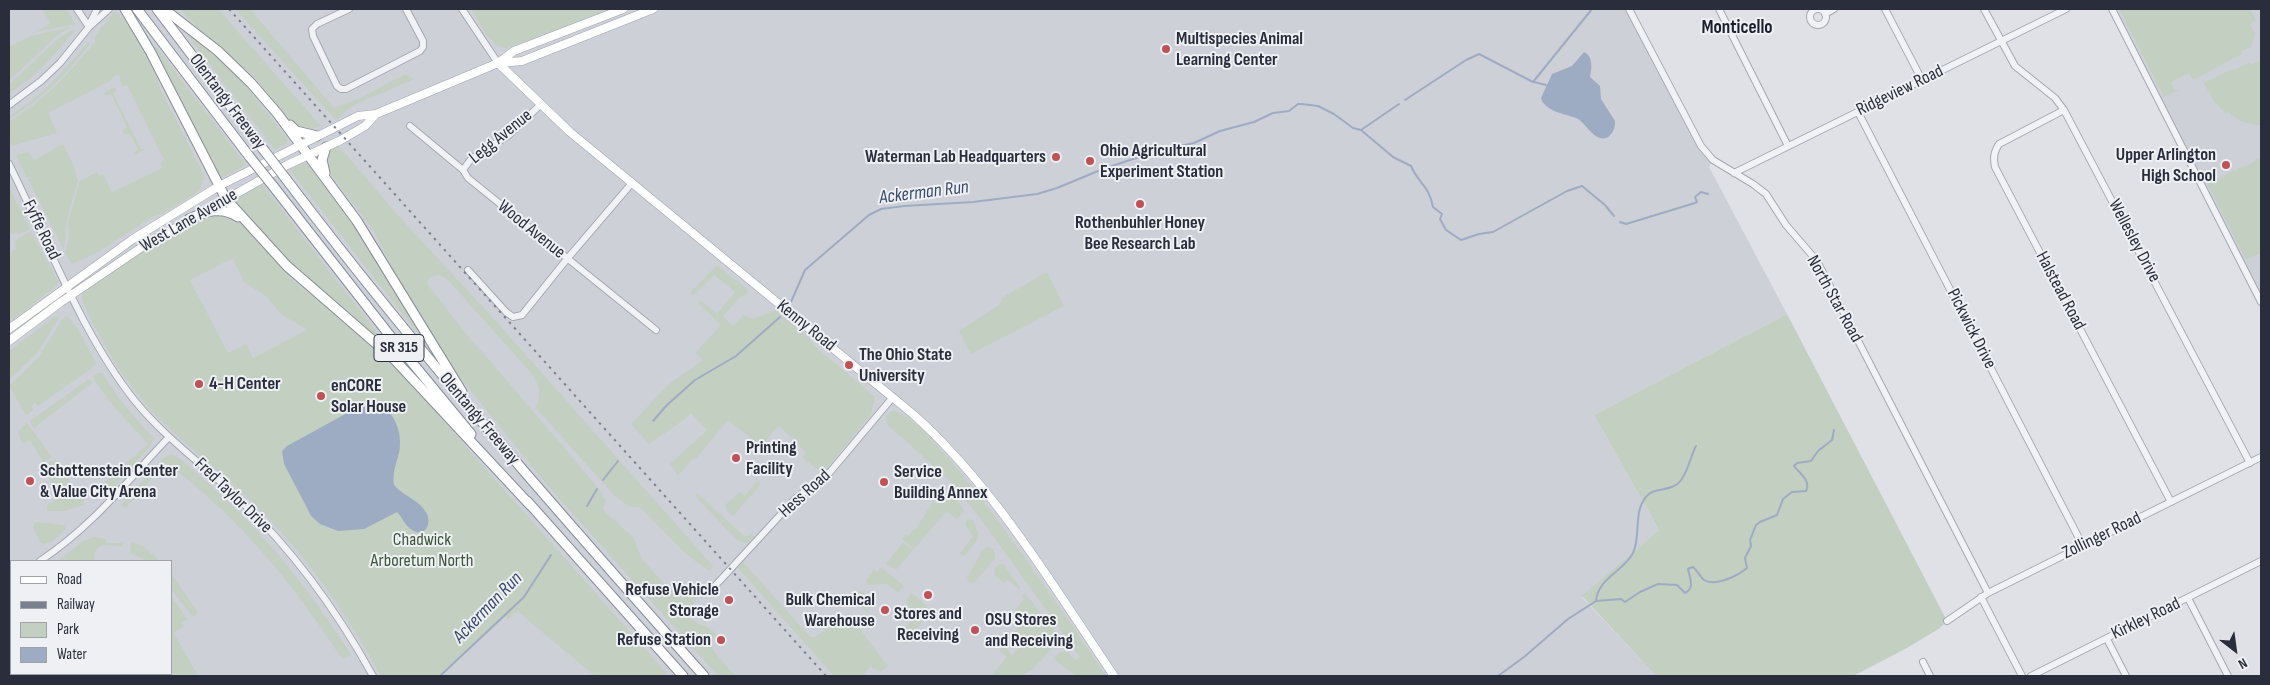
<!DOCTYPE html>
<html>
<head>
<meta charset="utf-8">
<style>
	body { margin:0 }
	#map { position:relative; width:2270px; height:685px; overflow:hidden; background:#dfe1e7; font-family:"Sofia Sans Condensed",sans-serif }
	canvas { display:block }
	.frame { position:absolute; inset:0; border:10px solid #2a2e3c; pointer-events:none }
	.legend { position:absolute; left:10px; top:560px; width:162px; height:115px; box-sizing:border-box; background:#eef0f4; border:1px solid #a0a2aa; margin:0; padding:6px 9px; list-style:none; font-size:15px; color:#2a2e3c }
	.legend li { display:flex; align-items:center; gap:10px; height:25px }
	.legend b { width:25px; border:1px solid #a0a2aa }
	.north { position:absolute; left:2210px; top:625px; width:50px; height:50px; -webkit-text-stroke:4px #eef0f4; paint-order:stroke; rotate:150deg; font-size:14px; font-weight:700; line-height:20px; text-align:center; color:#2a2e3c }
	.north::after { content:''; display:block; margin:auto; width:18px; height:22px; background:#2a2e3c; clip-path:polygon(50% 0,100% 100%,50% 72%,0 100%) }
</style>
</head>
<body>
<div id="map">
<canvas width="2270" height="685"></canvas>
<div class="frame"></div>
<ul class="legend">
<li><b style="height:6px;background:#fff"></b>Road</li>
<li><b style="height:6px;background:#7a808e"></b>Railway</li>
<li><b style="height:14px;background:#c3cfc1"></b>Park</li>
<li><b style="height:14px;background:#9eacc3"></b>Water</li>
</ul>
<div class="north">N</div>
</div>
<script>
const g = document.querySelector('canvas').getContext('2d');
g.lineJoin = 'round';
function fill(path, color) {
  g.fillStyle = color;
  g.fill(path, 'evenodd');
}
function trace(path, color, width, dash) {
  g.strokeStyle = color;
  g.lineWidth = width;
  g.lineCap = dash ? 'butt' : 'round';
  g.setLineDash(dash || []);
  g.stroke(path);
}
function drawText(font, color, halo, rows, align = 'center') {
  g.font = font + ' "Sofia Sans Condensed",sans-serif';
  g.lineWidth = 4;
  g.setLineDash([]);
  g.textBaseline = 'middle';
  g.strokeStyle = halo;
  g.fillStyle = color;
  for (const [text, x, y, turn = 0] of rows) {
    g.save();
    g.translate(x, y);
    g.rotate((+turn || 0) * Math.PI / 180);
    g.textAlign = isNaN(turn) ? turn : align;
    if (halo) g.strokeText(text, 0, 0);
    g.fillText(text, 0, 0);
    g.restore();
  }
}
fill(new Path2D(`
	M9,9h1620l68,131 16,20 -4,7 78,147 -193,101 65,115 -77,67 74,79h-1647zM11,561h160v113h-160z
	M2112,9h149v293z`), '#ced0d8');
fill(new Path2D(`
	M43,9h24l8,15 -39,8 14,-8z
	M179,9h39l103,117 -10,4 -18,-4 -40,-51 -49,-41z
	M235,9h15l84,99 29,-11 42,-23 9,5 -62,27 -16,14z
	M471,9h142l-106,39c-18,0 -27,-26 -36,-39z
	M2119,9h131l6,11 -6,4 5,10 -4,13 -10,5 1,2 -49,26 -4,-7 -18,9 3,8h5l-15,7z
	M115,11c19,12 40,58 46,79l45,89 -3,1 -3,9 -4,4 -32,20 -12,4 -52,34 -28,13 -7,-11 4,-15 -1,-15 12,-42 17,-9 2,4 4,-2 9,18 50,-24 -2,-5 4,-3 -37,-75 -5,2 -3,-12 -5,1 -4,5 -62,32 9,20 -45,13 -3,-7v-17c34,-21 60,-48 86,-80v-6z
	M179,24l57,50 52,65 -2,5 -11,6z
	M72,27l-16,9 -47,45v-34l22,-11z
	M72,30l2,2 -36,40 -29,22v-9l50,-47z
	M88,42l2,2c-23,29 -48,56 -81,75v-3c32,-19 55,-45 79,-74z
	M156,46l90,119 -22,12 -4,1 -68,-129z
	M2261,60v65c-13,0 -23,-4 -33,-13l-2,2 -12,-13 -10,-18 28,-14 2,1 16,-8 1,2z
	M114,87l3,3 -4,3 28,56h5l-10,6 -2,-2 4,-3 -8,-16h-6l-2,-3 5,-4 -16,-33 -5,2 -3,-3z
	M63,144l13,27 -1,1 3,8 -12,43 -2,27 -36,-71 7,-3 -8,2 -11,-23 12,-3 6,8z
	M338,145l58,68 107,116 210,237 -4,5 -23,-17 -43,-44 -5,-3h-8l-15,-11 -79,-88c5,-14 4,-22 -4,-34l-84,-94 -9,-5 -8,2 -4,4 1,4 43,55 14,15 115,135 6,11 -3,9 30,27 9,22 29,32c10,0 22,-4 27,7l-10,12v5c8,12 21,8 28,20l-5,9 3,7 21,25h-17l-170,-190 -94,-116 -45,-70 -36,-70 -45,-60 -3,-14 3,-4z
	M2258,158l3,1v94l-15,7 -38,-75 1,-3 12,-5 3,1 1,-3 8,-5 3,1 1,-3 12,-3z
	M303,162l5,3 49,64 64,104 -2,2 -130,-166z
	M261,183l126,162 -1,2 -79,-65 -74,-81z
	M9,187l21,42 -12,6 -1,-2 -8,1z
	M219,213l19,7 5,4 15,19 40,42 59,45 36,34 276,312h-74l-78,-65 -9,8 -3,-2 -65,59h-59c-32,-58 -70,-114 -117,-162 -31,-32 -66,-58 -98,-89 -37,-35 -63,-78 -84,-125v-5l3,-4c36,-24 93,-70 134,-78zM233,258l11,24 22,14 16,19 25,15 -54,28 -7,-14 -18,9 -38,-73z
	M31,231l27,50 -2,5 -47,37v-70l7,-4 -1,-8z
	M717,265l29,23 2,3 -2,4 -7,3 -16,18 10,10 10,-11 10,4 22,-9 34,28 9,11 57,48 -4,17 -43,53 -10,3 -16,-13 4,-5 -8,-7 1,-2 -21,-17 -17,20 -33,-26 -33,40 -2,-2 -15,18 -8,-12 37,-34 -16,-17 -6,6 -36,25 -18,-20 38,-40 34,-24 -8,-7 26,-28 -23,-22 2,-3 17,14 18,-22 -21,-17 -20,20 -4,-2z
	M1047,272l17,34 -93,48 -12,-23 40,-26 3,-5 -1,-2z
	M1787,314l160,307 -7,7 -33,20 -54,28h-197l-74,-80 77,-66 -65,-115z
	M56,316l3,2 -21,34 -29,28v-29z
	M67,316l11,13 18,34 -5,6 -53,37 -3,-3 -4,3 3,4 -8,5 -17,-29 29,-28 25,-40z
	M99,373h3l19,28 32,37 -2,7 -37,42 -9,5 -6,-5 49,-43 -33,-36 -21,-28 -1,-5z
	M89,379l3,4 -58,45 -4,-7z
	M892,411c39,-2 187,226 215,265h-31l-20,-15 -1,-4 5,-5h8l7,8 5,-3 -100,-139 -31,-38 -62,-56 -1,-8z
	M27,423l25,34 -9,5 -13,-22 -8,4 -4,-12z
	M171,454c12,4 23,18 33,26 59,50 106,110 147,175l-7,4 -4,-3c-48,-74 -103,-141 -174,-193l-41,45 -4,-3 41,-46z
	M54,460l16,18 -3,8 -10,3 -2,-4 -2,1 -11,-21z
	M757,481l4,3 -28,32 -6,-5 -2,-6 15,-13 5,4z
	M74,490l5,1 5,4v10l-19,6h-18v-6z
	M949,490l14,18 1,4 -7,7 -11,-7 -32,37 -12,-10 4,-5 2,2 6,-7h2l17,-28 4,3z
	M697,493l47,43h5l3,-4 2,5 -8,6 -9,-3 -42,-44z
	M967,519l6,1 5,13 -2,9 -12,14 -4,-3 13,-17 -8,-11z
	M37,522l27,3 2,4 -14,13 -8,2 -4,-2 -7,-14 1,-5z
	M94,537l12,2v4h16v3l-20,-1 -7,6 -1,10h-36l25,-20z
	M131,542l12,4 17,15h-13l-17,-8z
	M903,542l10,8 -17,20 -10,-6z
	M987,547l7,2 1,9 -20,24 -6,1 -2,-5 16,-29z
	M743,562l67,75h5l33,-24 35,47 6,5 -8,7 -11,-5 -6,7 2,2h-32l-96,-108z
	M1003,564l17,23v2l-12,-9 -4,3 -9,-7 -1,-7 4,-4z
	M881,567l23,19 -6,7 -11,-9 -20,1 -1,-5 8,-11 3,3z
	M171,573l27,40 -5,4 -22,-28z
	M860,590l14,12 -7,10 -14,-12 1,-5z
	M912,593l15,13v10l-21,28 -9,-7 15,-17 -3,-3 4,-4 -5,-5 -2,-8z
	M1025,593l32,41v9l-24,26 -12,7h-30l16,-19 -8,-7 7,-8v6l6,7 8,-9 -10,-9 15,-18 -10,-9 9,-11 -2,-2z
	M171,596l16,23 -5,4 2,3 -10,7 24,43h-154l-2,-2h129z`), '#c3cfc1');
fill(new Path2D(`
	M1584,52c9,4 8,16 6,25l10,9 1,13 14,22c1,9 -6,20 -15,17 -11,-4 -15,-16 -24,-20 -11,-4 -32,-7 -35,-20l11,-24 20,-8z
	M375,403c20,7 28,30 24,50 -3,11 -7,21 -5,32 9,11 26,15 33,29 5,11 -3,24 -15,16 -7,-4 -10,-13 -15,-18l-33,17 -26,2 -18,-7 -9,-8 -4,-8 -23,-44 -2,-13 5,-5 71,-39z`), '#9eacc3');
trace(new Path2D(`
	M1534,82l12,3
	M1405,100l61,-40 13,-6 54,28 59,-73
	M1361,130l38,-26
	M1106,168l51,-17 37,-8 26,-12 34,-9 19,-9 16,-2 9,-7h4l16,2 16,8 19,14 8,2 32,27 18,9c7,17 18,19 22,41l9,7 -2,5 6,11 15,10 18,-6 14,-2 74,-41 15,-5 23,19 9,11
	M1620,222l6,2 69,-21 2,-1 -2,-5 6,-5 7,2
	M791,302l14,-32 64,-55 12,-6 23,-3 69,-4 64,-8 20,-6 41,-17
	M653,421l14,-16 28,-25 41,-24 44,-39
	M603,480l15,-19
	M587,506l10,-17
	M1596,601c2,-23 27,-29 37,-48 8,-16 0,-41 13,-56 7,-9 18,-6 28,-11 12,-5 16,-29 22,-40
	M440,676l84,-79 27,-42
	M1498,676l26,-19 44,-38 28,-18 25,-2 4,3 15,-10 18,-8 19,1 8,8c10,-5 5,-14 3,-24l2,-1 3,-1c5,4 7,10 11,13 12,7 35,-5 43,-12l-2,-10 6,-12 -1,-6 6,-15 4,-3 17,-7 6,-16 9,-7 14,-1c5,-11 -6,-17 -12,-25l3,-3 14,-2 7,-10 14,-11 2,-10`), '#9eacc3', 2);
const minor = new Path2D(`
	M1810 17a8 8 0 1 1 16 0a8 8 0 1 1-16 0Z
	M77,9l12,18
	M349,9l-32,15 -5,5 1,7 24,50 4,3h5l74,-38 3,-4v-6l-17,-32
	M462,9l36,54
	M1629,9l72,137 12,14 40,24 13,10 20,31 31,36 171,332
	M1719,9l69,137
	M1885,9l37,71
	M1984,9l31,57 40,32 9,12 186,353
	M2112,9l149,293
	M1825,14l9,-5
	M90,23l7,-14
	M9,105l32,-24 19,-18 29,-36 20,-18
	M2064,110l-65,34c-5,8 -6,13 -4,23l176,335
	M1858,112l225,434
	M410,126l53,44 5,8 188,152
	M9,164c38,76 73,171 126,237 30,37 70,65 104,98 55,52 98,112 134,177
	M463,170l8,-11 38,-24 31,-30
	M1734,173l332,-164
	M468,270l38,42 7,5 9,-2 45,-56 65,-76
	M40,561c54,-36 85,-78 129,-124
	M9,579l2,-1
	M714,587l81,-88 35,-27 63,-75
	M1981,597l41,79
	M2188,598l40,78
	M1947,621l41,-28 273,-136
	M2107,639l19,37
	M1923,662l7,14
	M2031,676l230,-115`);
const major = new Path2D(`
	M498,63l72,69 344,283c82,74 139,171 200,261
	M500,63l22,-2 131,-52
	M9,329l124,-90 86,-53 139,-70 18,-2 122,-51 16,-12 109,-42
	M9,341l52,-39 84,-57 142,-80 54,-25 24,-14 11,-12`);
const highway = new Path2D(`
	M125,9l25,42 76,148 61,67 107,93 137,147
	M137,9l112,147
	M157,9l106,140
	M164,9l54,42 33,32 26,30 80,108 105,171
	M290,125l6,6 21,5
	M325,173l-3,-13 4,-13
	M286,179c131,173 274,335 418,497
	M273,186l118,151 80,97
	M189,219c17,-8 33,-13 49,-2
	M527,501l156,175`);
trace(minor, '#a5a8b0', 8);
trace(major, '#a0a5b1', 9);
trace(highway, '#888e9b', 11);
trace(minor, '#f1f2f5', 6);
trace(major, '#fff', 8);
trace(highway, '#fff', 9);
trace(new Path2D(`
	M229,9l597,667`), '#7a808e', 2, [2.5, 5]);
const highwayBridge = new Path2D(`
	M263,149l23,30
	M249,156l24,30`);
trace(highwayBridge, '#888e9b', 11, []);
trace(highwayBridge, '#fff', 9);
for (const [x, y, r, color] of [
	[1166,49,5,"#be5256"],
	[1056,157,5,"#be5256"],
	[1090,161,5,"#be5256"],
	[2226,165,5,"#be5256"],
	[1140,204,5,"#be5256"],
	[849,365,5,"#be5256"],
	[199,384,5,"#be5256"],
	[321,396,5,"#be5256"],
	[736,458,5,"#be5256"],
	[30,481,5,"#be5256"],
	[884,482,5,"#be5256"],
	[928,595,5,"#be5256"],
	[729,600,5,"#be5256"],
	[885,610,5,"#be5256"],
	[975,630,5,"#be5256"],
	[721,640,5,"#be5256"]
]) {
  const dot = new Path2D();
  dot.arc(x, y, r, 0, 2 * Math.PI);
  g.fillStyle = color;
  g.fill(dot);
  trace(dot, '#eef0f4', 2);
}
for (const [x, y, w] of [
	[399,348,50]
]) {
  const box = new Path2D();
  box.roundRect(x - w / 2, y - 13.5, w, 27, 4);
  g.fillStyle = '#eef0f4';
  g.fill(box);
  trace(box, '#2a2e3c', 1);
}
drawText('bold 16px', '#2a2e3c', null, [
	["SR 315",399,348]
]);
drawText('bold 18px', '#2a2e3c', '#eef0f4', [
	["Multispecies Animal",1176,39],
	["Learning Center",1176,60],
	["Ohio Agricultural",1100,151],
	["Experiment Station",1100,172],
	["Upper Arlington",2216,155,"right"],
	["High School",2216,176,"right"],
	["Waterman Lab Headquarters",1046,157,"right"],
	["Rothenbuhler Honey",1140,223,"center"],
	["Bee Research Lab",1140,244,"center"],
	["The Ohio State",859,355],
	["University",859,376],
	["4-H Center",209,384],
	["enCORE",331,386],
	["Solar House",331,407],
	["Printing",746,448],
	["Facility",746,469],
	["Schottenstein Center",40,471],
	["& Value City Arena",40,492],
	["Service",894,472],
	["Building Annex",894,493],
	["Refuse Vehicle",719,590,"right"],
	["Storage",719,611,"right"],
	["Bulk Chemical",875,600,"right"],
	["Warehouse",875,621,"right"],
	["Stores and",928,614,"center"],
	["Receiving",928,635,"center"],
	["OSU Stores",985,620],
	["and Receiving",985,641],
	["Refuse Station",711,640,"right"]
], 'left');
drawText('18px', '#2a2e3c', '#eef0f4', [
	["Ridgeview Road",1900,91,-26],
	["Olentangy Freeway",227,102,53],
	["Legg Avenue",501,137,-39],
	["West Lane Avenue",189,221,-30],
	["Fyffe Road",41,230,64],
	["Wood Avenue",531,230,39],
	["Wellesley Drive",2134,241,62],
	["Halstead Road",2060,291,62],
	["North Star Road",1834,299,61],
	["Kenny Road",806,326,39],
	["Pickwick Drive",1971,329,63],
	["Olentangy Freeway",479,419,50],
	["Hess Road",805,494,-42],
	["Fred Taylor Drive",233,496,44],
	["Zollinger Road",2102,536,-26],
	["Kirkley Road",2146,619,-26]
]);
drawText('18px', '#3b5639', '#eef0f4', [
	["Chadwick",422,540],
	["Arboretum North",422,561]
]);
drawText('bold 19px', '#1c202d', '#eef0f4', [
	["Monticello",1737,28]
]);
drawText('italic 19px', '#394a6b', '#eef0f4', [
	["Ackerman Run",924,193,-7],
	["Ackerman Run",488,608,-46]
]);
</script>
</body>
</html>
